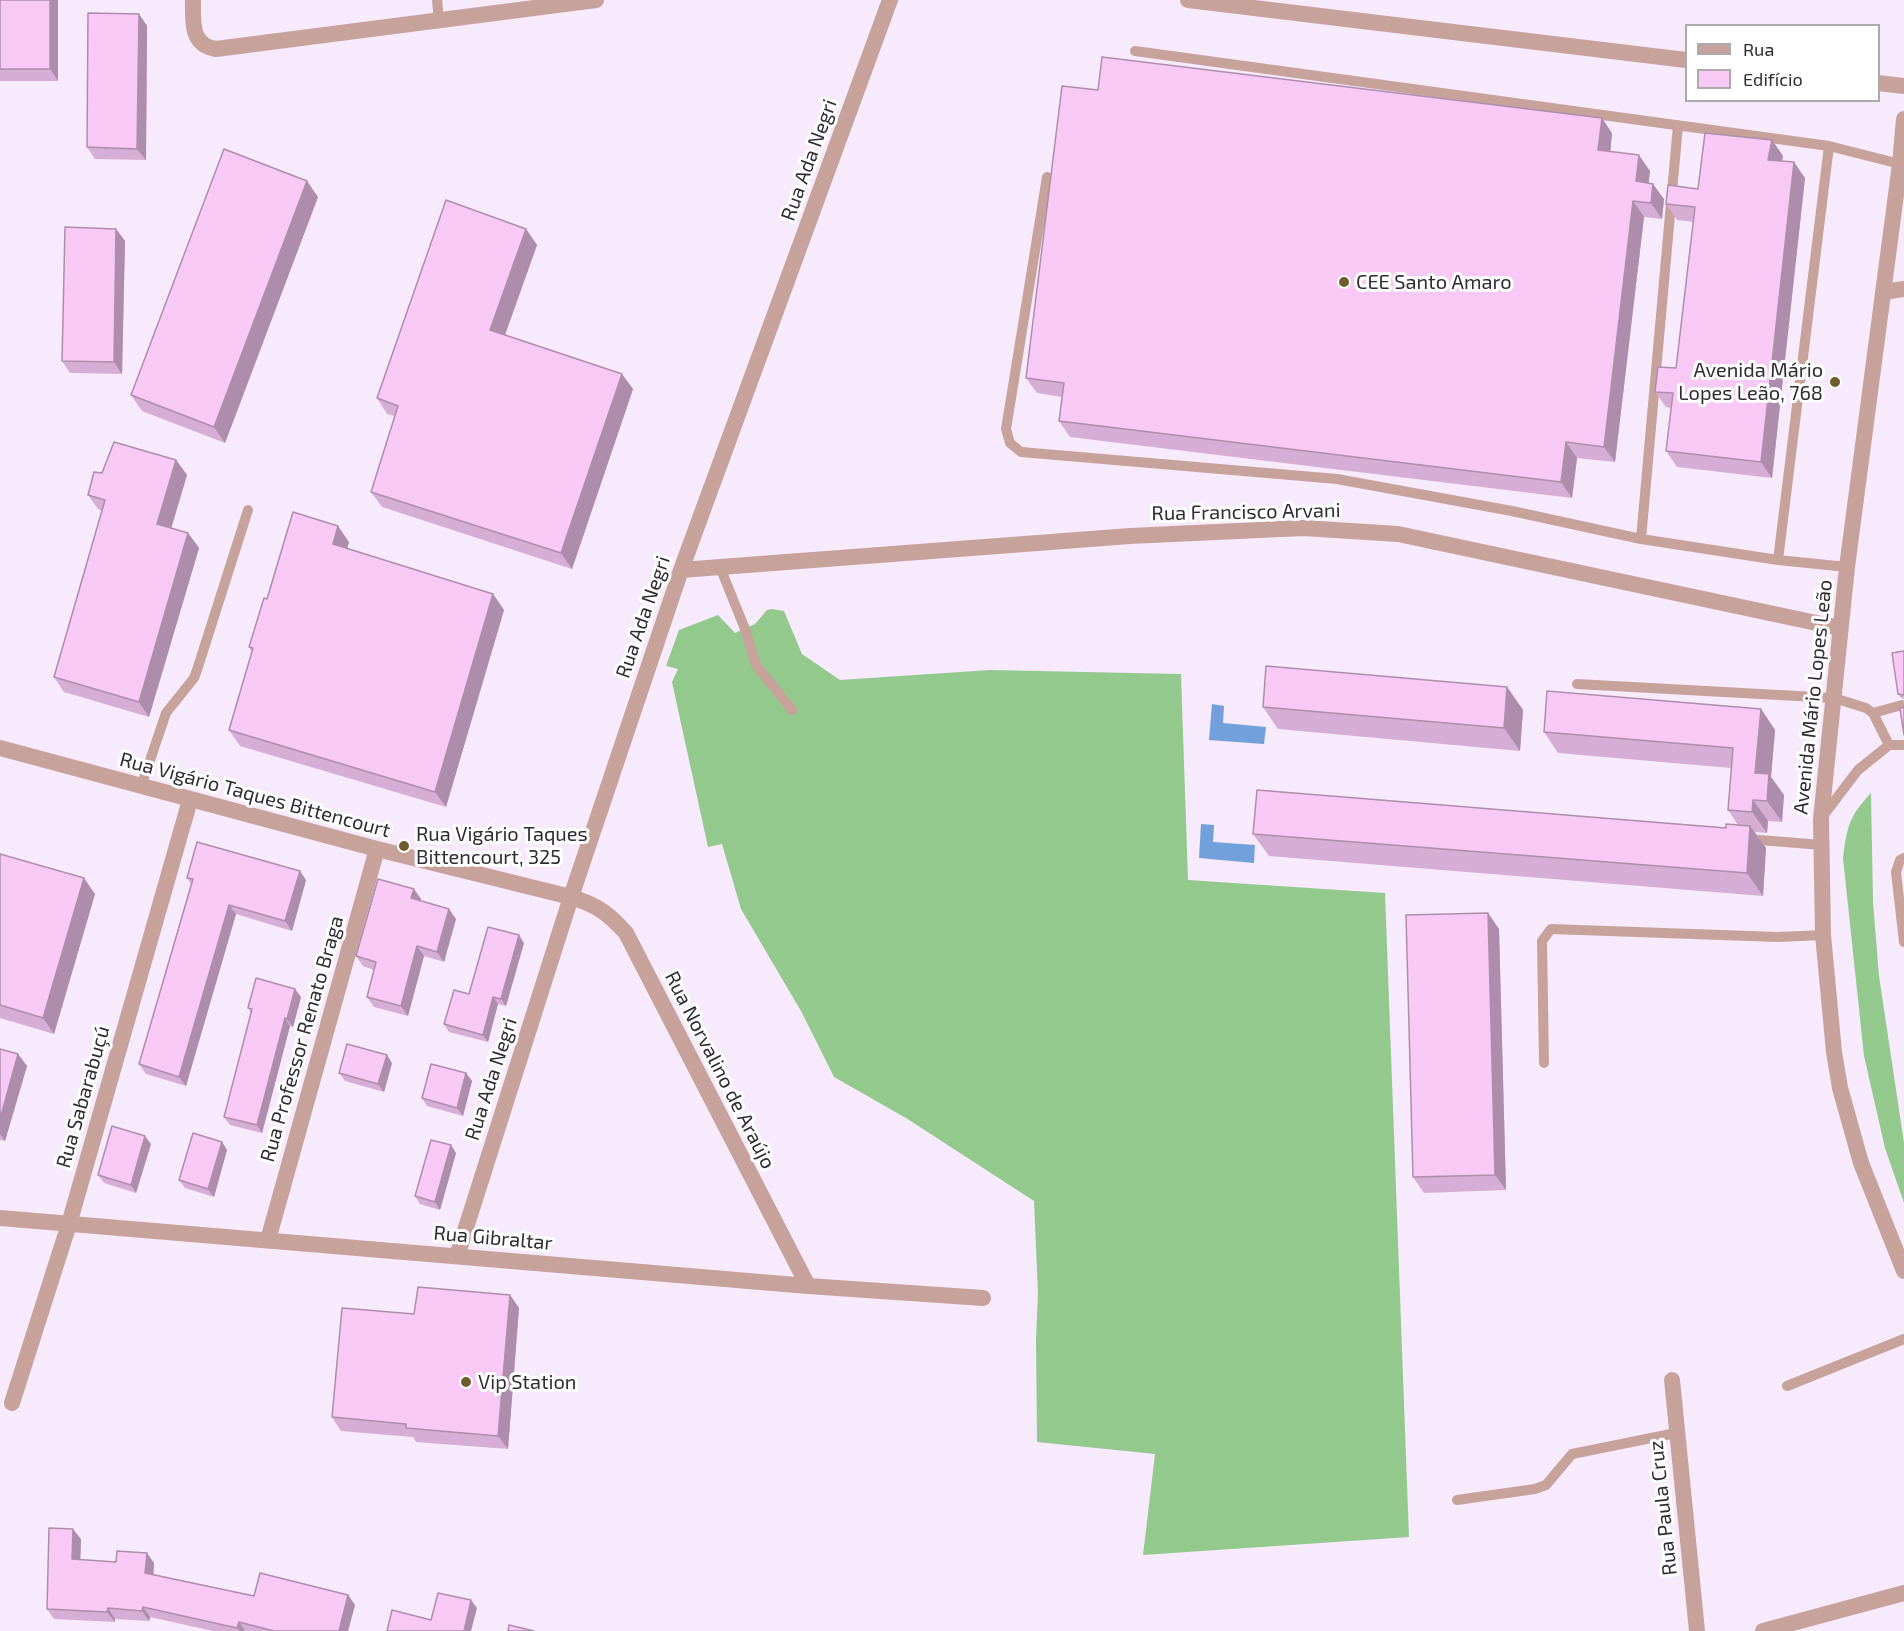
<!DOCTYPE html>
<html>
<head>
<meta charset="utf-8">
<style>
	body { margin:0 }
	#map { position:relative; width:1904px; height:1631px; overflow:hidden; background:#f7eafd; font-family:"Exo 2",sans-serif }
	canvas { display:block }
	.legend { position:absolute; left:1685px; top:24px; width:195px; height:78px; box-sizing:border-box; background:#fff; border:2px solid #adaaad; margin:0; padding:8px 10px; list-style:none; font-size:18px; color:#312b33 }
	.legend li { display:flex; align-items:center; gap:12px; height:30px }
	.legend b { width:30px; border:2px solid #adaaad }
</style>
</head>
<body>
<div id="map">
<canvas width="1904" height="1631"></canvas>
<ul class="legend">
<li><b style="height:8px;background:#c7a29b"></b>Rua</li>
<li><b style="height:16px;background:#f9c9f6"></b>Edifício</li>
</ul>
</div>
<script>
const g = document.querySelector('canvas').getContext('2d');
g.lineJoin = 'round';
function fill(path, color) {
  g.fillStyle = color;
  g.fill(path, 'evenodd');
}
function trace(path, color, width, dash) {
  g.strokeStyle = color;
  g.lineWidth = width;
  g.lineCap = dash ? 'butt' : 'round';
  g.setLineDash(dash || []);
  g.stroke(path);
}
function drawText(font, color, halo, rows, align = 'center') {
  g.font = font + ' "Exo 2",sans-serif';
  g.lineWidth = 6;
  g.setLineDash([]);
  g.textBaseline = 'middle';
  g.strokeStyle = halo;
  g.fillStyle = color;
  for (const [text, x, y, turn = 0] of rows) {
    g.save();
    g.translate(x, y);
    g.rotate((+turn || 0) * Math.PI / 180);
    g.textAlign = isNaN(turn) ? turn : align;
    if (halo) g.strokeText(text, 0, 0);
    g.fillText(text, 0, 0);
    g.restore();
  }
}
fill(new Path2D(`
	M772,609l12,2 18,43 38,26 150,-10 191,4 7,206 197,13 24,644 -266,18 12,-101 -118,-12 -1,-104 2,-44 -4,-93 -128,-83 -72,-41 -33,-66 -60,-102 -19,-65 -14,3 -36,-165 6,-13 -12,-3 13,-36 39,-15 17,18 20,-9 12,-14z
	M1871,793l2,109 6,74 25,167v60l-19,-55 -21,-92 -21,-198c4,-31 6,-42 28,-65z`), '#93c98d');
fill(new Path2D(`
	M1212,704l12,2 -1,17 43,4 -2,17 -55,-4z
	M1201,824l13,1 -1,17 42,3 -1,18 -55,-5z`), '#71a0da');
trace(new Path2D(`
	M437,0l2,20
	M1135,51l694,95 71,18
	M1047,177l-41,252 4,14 11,9 316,27 175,32 129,28 137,21 69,7
	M1641,539l37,-414
	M1778,560l51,-414
	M720,567l25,62 11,36 36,45
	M1577,684l257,14 32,10 7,5 16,32
	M1873,713l29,-8
	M141,787l25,-74 28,-35 3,-8 51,-160
	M1823,816l35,-46 31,-25h15
	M1747,839l75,6
	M1904,858l-4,2 -4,12 8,70
	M1544,1063l-2,-122 9,-12 227,8 45,-2
	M1787,1386l117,-47
	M1457,1500l78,-11 11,-4 26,-31 104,-21`), '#c7a29b', 10);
trace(new Path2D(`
	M193,0c0,21 -3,45 23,49l380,-49
	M1188,0l498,60
	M1878,83l26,3
	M1884,292l20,-3
	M681,570l449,-34 173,-8 95,6 442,94
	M0,748l377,101 194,48c26,8 37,16 55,36l182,353
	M0,1218l808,68 175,12
	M268,1240l109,-391
	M457,1256l114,-359 110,-327 209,-570
	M1672,1380l25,251
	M12,1403l57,-179 121,-424
	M1763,1631l141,-38`), '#c7a29b', 16);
trace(new Path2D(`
	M1904,119l-4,45 -53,403 -26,252 2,116 11,117 6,36 21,75 43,108`), '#c7a29b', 16);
fill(new Path2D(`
	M0,0h58v81h-58z
	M139,14l8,12 -1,134 -51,-1 -8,-12z
	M1098,90l514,43 -2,19 40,19 -2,12 16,16 -2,20 -18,-2 -29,245 -38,-4 -5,40 -502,-61 -11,-16 3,-24 -25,-4 -11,-15z
	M1772,140l11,16 -1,5 23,17 -33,300 -95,-11 -11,-16 5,-43 -5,-1 -11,-15 21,-24 17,-146 -16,-2 -11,-16 32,-15z
	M318,197l-93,246 -83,-32 -11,-16z
	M116,229l9,12 -3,133 -52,-1 -8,-12z
	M526,229l11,16 -32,90 128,54 -61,180 -190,-62 -11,-15 24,-76 -8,-2 -10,-16z
	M176,460l11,15 -16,53 17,5 11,15 -50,169 -85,-25 -10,-15 48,-166 -4,-2 -10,-14 14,-22z
	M349,542l-2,7 146,45 11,16 -58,197 -206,-61 -11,-16 23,-78 -3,-5 18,-48z
	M1904,651v48l-3,-1 -3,-4z
	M1507,687l16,23 -3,41 -242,-22 -15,-22z
	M1761,709l14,21 -4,47 13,18 -2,27 -14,-1 -1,12 -12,-1 11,16 -3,48 -494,-40 -16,-22 473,-6 12,-3 -10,-15 3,-42 -173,-15 -14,-21z
	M0,854l95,40 -41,140 -54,-16z
	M187,878l119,2 -14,51 -56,-17 -50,172 -40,-12 -7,-10 52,-180z
	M421,899v2l35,18 -12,43 -20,-6 -16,60 -34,-9 -7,-10 7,-27 -11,-4 -7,-10z
	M1488,913l11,16 7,261 -82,3 -11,-16z
	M524,943l-18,63 -8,-2 -10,38 -39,-10 -5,-8 25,-30z
	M301,997l-8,30 -3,-1 -28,107 -32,-8 -6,-8 27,-104 -3,-5z
	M0,1049l18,5 9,12 -22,75 -5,-1z
	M392,1063l-8,29 -39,-11 -6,-8z
	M466,1073l6,8 -9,35 -36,-10 -5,-8z
	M222,1142l5,8 -13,47 -29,-9 -6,-8z
	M151,1144l-15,49 -32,-10 -6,-8z
	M456,1153l-16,57 -20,-6 -5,-8z
	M510,1295l9,13 -11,141 -92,-7 -3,-5 -72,-6 -9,-14 82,-103z
	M81,1539l-1,21 74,3 -1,11 101,22 94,-1 7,10 -7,26h-135l-63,-14 -1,4 -34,-2v3l-61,-3 -7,-10z`), '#d6add4');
fill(new Path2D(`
	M50,0h8v81l-8,-12z
	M139,14l8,12 -1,134 -9,-11z
	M1602,118l10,15 -3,33 -11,-16z
	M1772,140l11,16 -4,19 -11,-15z
	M1639,155l11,16 -3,26 -11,-16z
	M1794,162l11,16 -33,300 -11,-16z
	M307,181l11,16 -93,246 -11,-16z
	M1653,184l11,15 -2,20 -11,-16z
	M1633,201l11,16 -29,245 -11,-15z
	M116,229l9,12 -3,133 -8,-12z
	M526,229l11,16 -36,101 -11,-16z
	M622,374l11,15 -61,180 -11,-16z
	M1566,442l11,16 -5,40 -11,-16z
	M176,460l11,15 -19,64 -11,-15z
	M338,526l11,16 -5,18 -11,-16z
	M188,533l11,15 -50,169 -10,-15z
	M493,594l11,16 -58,197 -11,-15z
	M1507,687l16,23 -3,41 -16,-23z
	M1761,709l14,21 -4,47 13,18 -2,27 -15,-21 -12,-28z
	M1753,800l15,21 -1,12 -15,-21z
	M1750,826l16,22 -3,48 -16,-23z
	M300,871l6,9 -14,51 -7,-10z
	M84,878l11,16 -41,140 -11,-16z
	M414,889l7,10 -3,10 -7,-11z
	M229,905l7,9 -50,172 -7,-9z
	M449,909l7,10 -12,43 -7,-10z
	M1488,913l11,16 7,261 -11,-15z
	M519,935l5,8 -18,63 -5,-7z
	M417,946l7,10 -16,60 -7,-10z
	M295,989l6,8 -8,30 -6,-8z
	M493,997l5,7 -10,38 -5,-7z
	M285,1018l5,8 -28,107 -5,-8z
	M18,1054l9,12 -22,75 -5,-7v-15z
	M387,1055l5,8 -8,29 -6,-8z
	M466,1073l6,8 -9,35 -6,-8z
	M145,1136l6,8 -15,49 -5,-8z
	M222,1142l5,8 -13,47 -6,-8z
	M451,1145l5,8 -16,57 -5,-8z
	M510,1295l9,13 -11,141 -10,-13z
	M73,1529l8,10 -1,31 -8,-11z
	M147,1553l7,10 -1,20 -8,-10z
	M348,1595l7,10 -7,26h-9z
	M471,1600l6,8 -6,23h-7z
	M143,1607l7,10 -1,4 -7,-10z
	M108,1608l7,11v3l-8,-10z
	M239,1622l6,9h-5l-3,-3z`), '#ae8dac');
const building = new Path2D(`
	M0,0h50v69h-50z
	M88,13l51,1 -2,135 -50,-2z
	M1102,57l500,61 -4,32 41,5 -3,26 17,3 -2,19 -18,-2 -29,246 -38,-5 -5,40 -502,-61 5,-38 -38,-5 36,-292 36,4z
	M1705,133l67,7 -4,20 26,2 -33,300 -95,-11 7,-58 -18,-1 3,-25 18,1 19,-161 -29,-3 2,-19 30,4z
	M224,149l83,32 -93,246 -83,-32z
	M446,200l80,29 -36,101 132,44 -61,179 -190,-61 27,-86 -21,-8z
	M65,227l51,2 -2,133 -52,-1z
	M114,442l62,18 -19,64 31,9 -49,169 -85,-25 51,-177 -17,-5 6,-23 8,1z
	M293,512l45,14 -5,18 160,50 -58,198 -206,-62 24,-82 -4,-1 15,-49 3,1z
	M1904,651v44l-6,-1 -6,-41z
	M1266,666l241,21 -3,41 -241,-21z
	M1547,691l214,18 -6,64 14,1 -2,27 -14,-1 -1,12 -24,-2 5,-62 -189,-16z
	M1904,706v29l-4,-26z
	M1257,790l469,38v-4l24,2 -3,47 -494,-39z
	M197,842l103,29 -15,50 -56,-16 -50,172 -40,-13 54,-185 -6,-1z
	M0,854l84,24 -41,140 -43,-13z
	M378,879l36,10 -3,9 38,11 -12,43 -20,-6 -16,60 -34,-9 9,-35 -20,-6z
	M1488,913l7,262 -82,2 -7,-262z
	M488,927l31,8 -18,64 -8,-2 -10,38 -39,-11 10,-34 15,4z
	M256,978l39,11 -8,30 -2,-1 -28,107 -33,-8 28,-108 -4,-1z
	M347,1044l40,11 -9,29 -39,-11z
	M0,1049l18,5 -18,65z
	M431,1064l35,9 -9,35 -35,-10z
	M112,1126l33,10 -14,49 -33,-10z
	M193,1133l29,9 -14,47 -29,-9z
	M431,1140l20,5 -16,57 -20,-6z
	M418,1287l92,8 -12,141 -92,-8v-4l-74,-7 10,-109 72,6z
	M49,1528l24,1 -1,30 44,3 1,-11 30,2 -2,20 109,23 6,-23 88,22 -9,36h-65l-35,-9 -2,6 -94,-21 -1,4 -34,-3 -1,4 -60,-3z
	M438,1593l33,7 -7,31h-77l5,-21 39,10z
	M509,1625l25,6h-26z`);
fill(building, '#f9c9f6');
trace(building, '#ae8dac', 1.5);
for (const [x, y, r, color] of [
	[1344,282,6,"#6e5d2b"],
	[1835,382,6,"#6e5d2b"],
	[404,846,6,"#6e5d2b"],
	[466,1382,6,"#6e5d2b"]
]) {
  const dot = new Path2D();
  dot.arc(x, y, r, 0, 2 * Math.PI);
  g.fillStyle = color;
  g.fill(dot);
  trace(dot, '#fff', 2);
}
drawText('20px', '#312b33', '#fff', [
	["Rua Ada Negri",809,160,-70],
	["Rua Francisco Arvani",1246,512,-1],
	["Rua Ada Negri",643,617,-71],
	["Avenida Mário Lopes Leão",1813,697,-84],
	["Rua Vigário Taques Bittencourt",255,795,15],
	["Rua Professor Renato Braga",302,1039,-74],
	["Rua Norvalino de Araújo",720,1070,63],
	["Rua Ada Negri",491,1079,-72],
	["Rua Sabarabuçú",83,1097,-74],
	["Rua Gibraltar",493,1238,5],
	["Rua Paula Cruz",1663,1508,-96]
]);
drawText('20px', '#312b33', '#fff', [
	["CEE Santo Amaro",1356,282],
	["Avenida Mário",1823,370,"right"],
	["Lopes Leão, 768",1823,393,"right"],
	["Rua Vigário Taques",416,834],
	["Bittencourt, 325",416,857],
	["Vip Station",478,1382]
], 'left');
</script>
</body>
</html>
